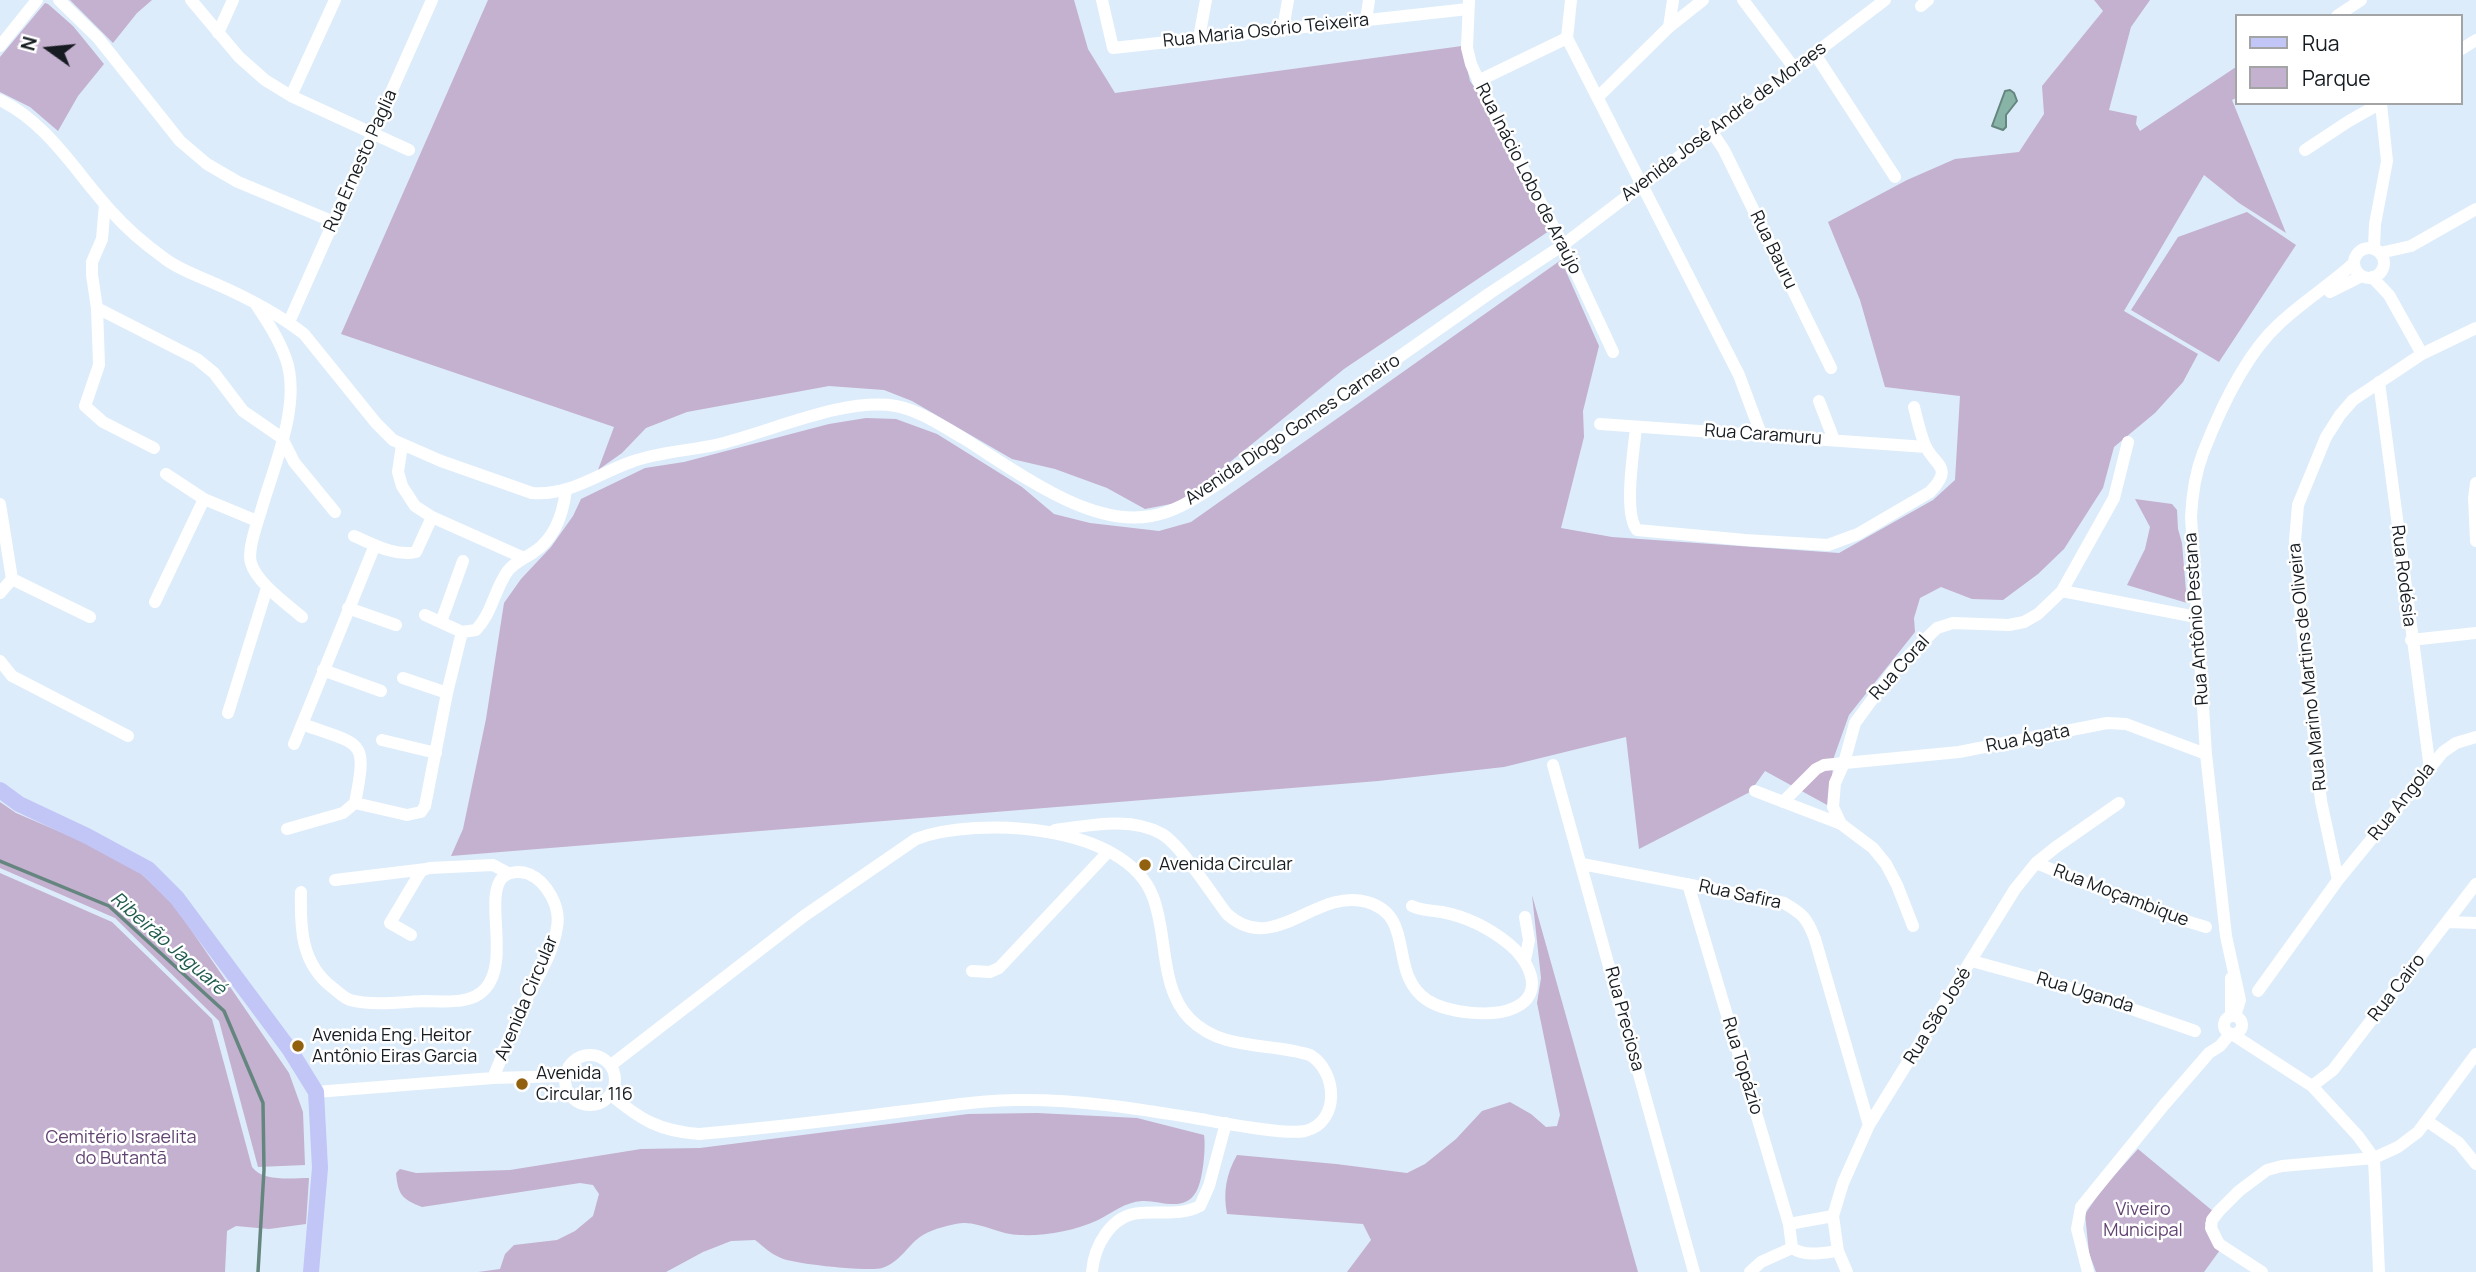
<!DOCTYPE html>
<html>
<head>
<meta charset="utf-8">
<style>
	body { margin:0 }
	#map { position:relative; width:2476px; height:1272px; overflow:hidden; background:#dcecfb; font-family:Manrope,sans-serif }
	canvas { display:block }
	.legend { position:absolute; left:2235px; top:14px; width:228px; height:91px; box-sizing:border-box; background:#fff; border:2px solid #a2a4a6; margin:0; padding:9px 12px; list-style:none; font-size:21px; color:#161c21 }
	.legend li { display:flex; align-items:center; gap:14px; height:35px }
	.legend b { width:35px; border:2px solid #a2a4a6 }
	.north { position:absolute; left:14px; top:14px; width:70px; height:70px; -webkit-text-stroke:5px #fff; paint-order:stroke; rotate:285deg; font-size:19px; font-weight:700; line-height:28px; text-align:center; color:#161c21 }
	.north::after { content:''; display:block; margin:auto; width:24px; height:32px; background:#161c21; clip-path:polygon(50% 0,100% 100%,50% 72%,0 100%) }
</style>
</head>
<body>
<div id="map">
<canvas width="2476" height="1272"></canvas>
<ul class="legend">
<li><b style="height:9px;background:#c2c6f7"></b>Rua</li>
<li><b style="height:19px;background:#c4b0cf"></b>Parque</li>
</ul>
<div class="north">N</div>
</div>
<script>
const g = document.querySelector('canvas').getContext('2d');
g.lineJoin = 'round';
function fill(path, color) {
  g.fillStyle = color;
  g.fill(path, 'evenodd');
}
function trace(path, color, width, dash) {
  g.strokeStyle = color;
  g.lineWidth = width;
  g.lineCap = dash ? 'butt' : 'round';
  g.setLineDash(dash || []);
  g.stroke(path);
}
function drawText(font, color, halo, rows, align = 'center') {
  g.font = font + ' Manrope,sans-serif';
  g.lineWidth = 5;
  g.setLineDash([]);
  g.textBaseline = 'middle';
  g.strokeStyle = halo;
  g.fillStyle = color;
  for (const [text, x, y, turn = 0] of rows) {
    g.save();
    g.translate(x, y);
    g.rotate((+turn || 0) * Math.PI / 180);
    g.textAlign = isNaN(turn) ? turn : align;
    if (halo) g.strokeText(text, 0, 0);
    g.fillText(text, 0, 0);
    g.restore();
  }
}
fill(new Path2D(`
	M70,0h82l-15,13 -24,30z
	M488,0h586l14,49 27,44 347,-47 8,35 12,17 67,133 -205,138 -163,133 -36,7 -38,-21 -52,-19 -43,-10 -100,-58 -28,-11 -55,-4 -142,26 -41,16 -24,25 -24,17 16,-43 -273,-93z
	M2094,0h56l-19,27 -22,83 28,6 -1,8 4,7 96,-64v31l-4,2 54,133 -47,-30 -35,-28 -80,136 74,43 -15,28 -28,31 -41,34 -11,41 -39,61 -26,25 -35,26 -31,-1 -31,-12 -21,11 -6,20 1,14 -66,83 -15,42 -5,49 -64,-35 -15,21 -111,57 -13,-112 -122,30 -126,14 -927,75 12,-27 23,-110 18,-116 17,-24 30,-32 22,-31 8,-17 64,-31 39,-6 145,-38 37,-6 30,1 41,15 85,53 32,27 36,9 69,8 32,-9 370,-262 38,86 -16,65 1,26 -23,91 51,9 227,16 94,-53 22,-20 5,-84 -75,-9 -25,-87 -32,-78 79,-42 48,-21 64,-7 25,-38 -2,-28 61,-75z
	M45,3l3,1 25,22 31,38 -26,32 -20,35 -28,-24 -30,-15v-35z
	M2247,212l49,33 -77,117 -88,-52 47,-73z
	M2135,499l37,5 5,6 1,19 4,14 5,60 -60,-18 18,-36 5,-22z
	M0,802l16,11 110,47 46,42 117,171 14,39 2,53 -47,2 -39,-146 -104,-103 -115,-50z
	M0,873l112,49 100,97 40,148c11,15 40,11 57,11l-3,46 -37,5 -33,-3 -9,5 -2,41h-225z
	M1532,895l106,377h-291l24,-32 -8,-16 -136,-10c-4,-21 -1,-40 10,-59l99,9 71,9 18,-9 31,-25 26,-28 28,-9 21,12 15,13 11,-1 3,-11 -23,-112 4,-25z
	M1037,1113l100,5 67,17c2,12 -1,46 -8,57 -12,21 -36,8 -54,9 -17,1 -30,12 -44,19 -23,11 -53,16 -78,15 -19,0 -40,-13 -57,-12 -12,1 -30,6 -40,12 -15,9 -22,27 -41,33 -13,4 -88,-4 -101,-10 -10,-4 -17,-11 -26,-18l-24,1 -28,11 -37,20h-188l22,-3 5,-15 9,-9 43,-5 18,-9 18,-15 6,-22 -6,-9 -13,-2 -158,24c-20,-8 -24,-12 -26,-34l4,-4 16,4 94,-3 131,-21 59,-1 268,-34z
	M2138,1149l76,63 -9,11 3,10 12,17 -16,22h-108l-7,-19 -4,-39 18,-26z`), '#c4b0cf');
const water = new Path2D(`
	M2010,90l4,3 3,8 -11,14v12l-3,3 -11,-4 13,-35z`);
fill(water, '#87b4a7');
trace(water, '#65867f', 2);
trace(new Path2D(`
	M0,861l109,45 115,105 39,92 1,67 -6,102`), '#65867f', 3.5);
trace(new Path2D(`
	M59,0l39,38 82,103 27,23 31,18 96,40
	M191,0l48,57 26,23 26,16 118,54
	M1102,0l11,48 355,-39
	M1469,0l-2,48 4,16 20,44 72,137 50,107
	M1571,0l-4,38 172,337 22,59
	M1743,0l52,69
	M1921,6l7,-6
	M2337,16l24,-16
	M1366,20l3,-20
	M1669,27l4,-27
	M1283,29l5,-29
	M218,33l15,-33
	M1199,38l7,-38
	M0,46l37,-46
	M2460,50l16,-10
	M1815,54l80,123
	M1478,81l89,-43
	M291,96l44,-96
	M1598,97l71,-70 34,-27
	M0,100c49,24 76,73 112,112 15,17 34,33 52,46 15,12 35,18 52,26 32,14 61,29 88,50l72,89 17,17 48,21 91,32c38,3 65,-19 99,-31 27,-10 56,-11 84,-17 53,-12 128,-48 181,-39 25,5 46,20 67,32 50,31 126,90 188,78 25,-4 46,-19 67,-32l272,-191 73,-48 322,-245
	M1712,132l12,18 107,218
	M2305,150l44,-29 32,-18
	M105,204l-3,35 -10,23v13l5,33 2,57 -14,41 18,16 51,26
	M2374,248l1,-24 12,-63 -6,-57
	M2354 263a15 15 0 1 1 30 0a15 15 0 1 1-30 0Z
	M2380,253l31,-7 65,-37
	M2372,277l17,18 33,59
	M2330,292l32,-16
	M255,303c12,18 24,36 31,56 16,45 -13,109 -25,152 -4,13 -14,39 -10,52 5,19 37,42 51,54
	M97,308l100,51 17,14 29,38 39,27 12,24 41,50
	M289,322l143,-322
	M2379,382l51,387
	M1819,401l15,39
	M1600,424l326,23
	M1636,427c-2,23 -13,86 1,103l108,10 83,5 30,-11 72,-42c25,-26 4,-26 -5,-47 -5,-12 -8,-26 -11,-38
	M402,445l-4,27 4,14 13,20 17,11 92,41
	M166,474l38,25 53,22
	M2476,483l-2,15 2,43
	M0,504l12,75 -12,14
	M354,536c19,8 41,21 62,16l16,-35
	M12,579l78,38
	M2062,591l134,26
	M155,602l49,-103
	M348,608l48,17
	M425,615l37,17 14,-2c16,-17 18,-39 31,-58 7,-10 17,-13 27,-20 20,-13 29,-38 32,-62
	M441,622l22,-61
	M2411,640l65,-7
	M0,661l12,15 116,60
	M323,670l58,21
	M403,678l44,15
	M228,713l39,-125
	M382,740l54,13
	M294,744l81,-199
	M1553,765l141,507
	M1755,791l86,33
	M1783,802l33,-33 8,-4 135,-13 148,-29 19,1 80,30
	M355,803l52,12 14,-3 4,-6 22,-113 15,-61
	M287,829l56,-16 12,-10c13,-66 7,-57 -53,-79
	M1055,830c34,-4 75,-14 107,4 20,12 50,61 65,80 47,43 89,-27 140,-12 50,14 20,71 60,98 20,13 65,18 87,8 33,-14 14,-49 -5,-64 -21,-17 -41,-27 -67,-32 -10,-2 -21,-1 -30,-6
	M2036,863l120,49 50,15
	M1582,864l202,39c19,11 23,15 31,36l54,186
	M335,880l91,-11
	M2338,880l-17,-79 -20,-183 -6,-77 3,-36 28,-68 14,-22 13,-15 69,-46 54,-26
	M1688,884l101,340 3,24
	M301,892c-1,36 0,72 32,96 5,4 11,10 17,12 23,6 51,2 74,1 20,0 47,4 61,-12 26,-28 -2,-93 18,-112 7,-6 18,-6 26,-3 18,8 32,33 28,53 -4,30 -25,59 -38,87 -9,21 -17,43 -26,64
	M1525,917l4,23 -4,20
	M2448,922l28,1
	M1913,926l-16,-41 -11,-21 -13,-16 -32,-24 -8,-17 2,-24 9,-20 11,-40 38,-52 44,-43 16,-5 56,2 15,-3 14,-8 24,-23 52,-93 14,-56
	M411,935l-21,-12 31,-52 8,-3 64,-3 15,8
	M1972,961l102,28 121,42
	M972,971l18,1 9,-4 109,-116
	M2231,978v38
	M2258,991l80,-111 105,-128 13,-9 20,-6
	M2224 1025a9 9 0 1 1 18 0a9 9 0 1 1-18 0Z
	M2235,1016l5,-16 -14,-64 -20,-182 -15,-237c1,-22 4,-43 12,-64 16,-41 43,-99 76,-129 23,-22 51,-39 75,-61
	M2232,1034l80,52 46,50 16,22
	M565 1080a25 25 0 1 1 50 0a25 25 0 1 1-50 0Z
	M2312,1086l21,-16 143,-186
	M316,1092l177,-14 72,-2
	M611,1095c30,25 48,36 88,39 69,-6 137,-14 206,-23 36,-4 74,-11 111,-11 61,-1 124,9 184,19 23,4 85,16 105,12 36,-9 32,-60 5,-76 -40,-13 -87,-3 -120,-36 -31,-31 -22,-84 -37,-122 -27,-73 -175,-81 -237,-58l-112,77 -193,149
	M2427,1121l32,22 17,21
	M2374,1158l5,114
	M1789,1224l44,-8
	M1092,1272c2,-26 19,-57 48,-59 20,-2 41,3 60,-7l9,-20 17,-63
	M1750,1272l11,-10 31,-14c14,9 30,5 46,3
	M1847,1272l-9,-21 -5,-35 10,-33 26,-58 146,-236 21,-26 20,-16 63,-44
	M2088,1272l-11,-43 4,-22 83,-102 45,-52 11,-7 10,-12
	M2262,1272l-43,-28 -8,-16 1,-8 7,-9 20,-20 28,-21 15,-4 92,-8 24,-11 20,-15 58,-78`), '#fff', 12);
trace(new Path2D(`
	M0,790l19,14 68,32 61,33 29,29 113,152 26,42 4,76 -9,104`), '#c2c6f7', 16);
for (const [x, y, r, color] of [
	[1145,865,7,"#926110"],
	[298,1046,7,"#926110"],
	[522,1084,7,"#926110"]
]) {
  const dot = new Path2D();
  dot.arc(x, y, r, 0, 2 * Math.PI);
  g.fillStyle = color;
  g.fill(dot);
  trace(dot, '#fff', 2.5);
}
drawText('18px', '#161c21', '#fff', [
	["Rua Maria Osório Teixeira",1266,31,-6],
	["Avenida José André de Moraes",1724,122,-37],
	["Rua Ernesto Paglia",361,161,-66],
	["Rua Inácio Lobo de Araújo",1528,179,63],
	["Rua Bauru",1773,250,64],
	["Avenida Diogo Gomes Carneiro",1293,430,-34],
	["Rua Caramuru",1763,435,4],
	["Rua Rodésia",2403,576,83],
	["Rua Antônio Pestana",2197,619,-94],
	["Rua Marino Martins de Oliveira",2308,667,-96],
	["Rua Coral",1900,668,-48],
	["Rua Ágata",2028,739,-11],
	["Rua Angola",2402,802,-51],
	["Rua Safira",1740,895,12],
	["Rua Moçambique",2121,896,21],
	["Rua Cairo",2397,988,-52],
	["Rua Uganda",2085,993,17],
	["Avenida Circular",527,998,-67],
	["Rua São José",1938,1016,-58],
	["Rua Preciosa",1624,1019,75],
	["Rua Topázio",1742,1066,73]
]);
drawText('18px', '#161c21', '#fff', [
	["Avenida Circular",1159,865],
	["Avenida Eng. Heitor",312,1036],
	["Antônio Eiras Garcia",312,1057],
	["Avenida",536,1074],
	["Circular, 116",536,1095]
], 'left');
drawText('18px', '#624472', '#fff', [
	["Cemitério Israelita",121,1138],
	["do Butantã",121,1159],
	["Viveiro",2143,1210],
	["Municipal",2143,1231]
]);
drawText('italic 19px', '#1e5a4d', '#fff', [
	["Ribeirão Jaguaré",168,944,41]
]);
</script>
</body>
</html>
